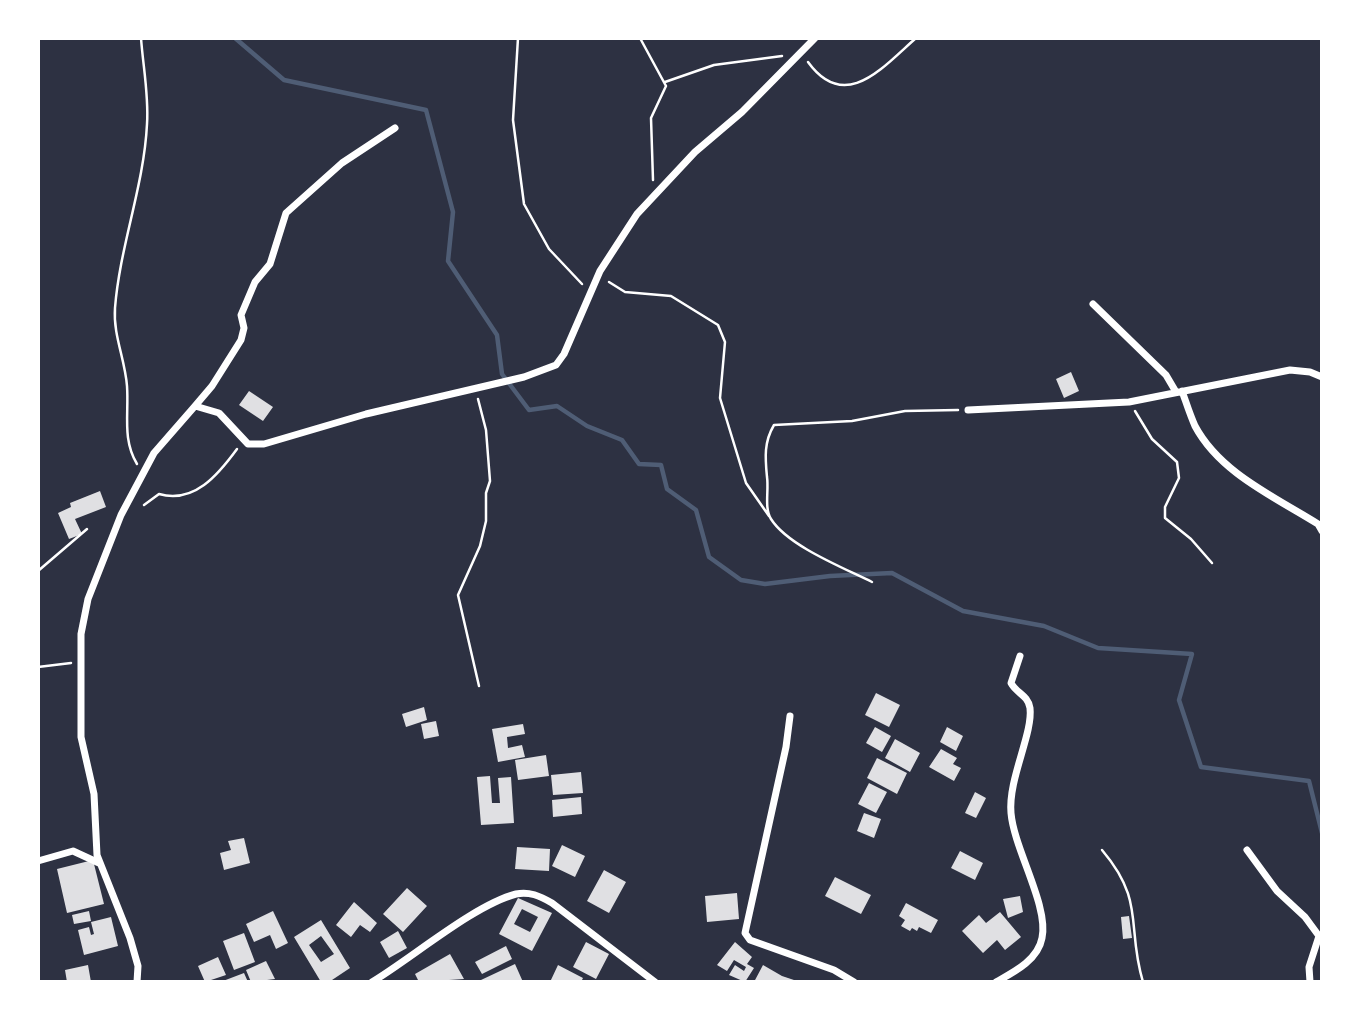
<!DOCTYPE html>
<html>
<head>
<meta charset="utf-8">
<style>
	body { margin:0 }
	#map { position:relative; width:1360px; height:1020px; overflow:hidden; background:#2d3142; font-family:"Sofia Sans Condensed",sans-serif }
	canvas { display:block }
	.frame { position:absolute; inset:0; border:40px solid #fff; pointer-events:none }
</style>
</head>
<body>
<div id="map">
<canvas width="1360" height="1020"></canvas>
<div class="frame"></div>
</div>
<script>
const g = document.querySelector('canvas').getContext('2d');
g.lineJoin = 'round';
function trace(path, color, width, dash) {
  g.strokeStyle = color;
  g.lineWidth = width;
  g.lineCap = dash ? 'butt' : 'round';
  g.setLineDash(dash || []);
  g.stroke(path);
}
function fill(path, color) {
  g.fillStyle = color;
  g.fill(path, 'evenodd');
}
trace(new Path2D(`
	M235,38l49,42 142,30 27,102 -5,49 49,74 5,39 27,36 28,-4 30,20 35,14 17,24 22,1 6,24 29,21 13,47 32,23 24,4 65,-8 62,-3 71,38 81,15 54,22 94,6 -13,46 22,67 108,14 13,52`), '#4f5d75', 4.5);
fill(new Path2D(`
	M1071,372l8,19 -15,7 -8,-19z
	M249,391l24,16 -10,14 -24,-16z
	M100,491l6,16 -31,12 7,15 -13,5 -11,-26 13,-6 -1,-4z
	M876,693l24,12 -11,22 -24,-12z
	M424,707l3,13 -21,7 -4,-13z
	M436,721l3,15 -15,3 -3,-15z
	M523,724l2,10 -18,3 1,11 14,-3 3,12 -27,5 -6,-33z
	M875,727l16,9 -9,16 -16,-9z
	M947,727l16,9 -7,15 -16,-9z
	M895,739l25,14 -10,19 -25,-14z
	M941,749l16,9 -4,6 8,4 -7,13 -25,-14z
	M546,755l3,21 -31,4 -3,-20z
	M877,758l30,15 -10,21 -30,-16z
	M581,772l2,21 -30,2 -2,-20z
	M490,776l2,27h8l-2,-25 13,-1 3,46 -33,2 -4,-48z
	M869,783l18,9 -11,21 -18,-9z
	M975,792l11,6 -10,20 -11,-5z
	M581,797l1,17 -29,3 -1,-17z
	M864,813l17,6 -7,19 -17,-7z
	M244,838l6,25 -26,7 -4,-17 11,-3 -3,-9z
	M562,845l23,11 -10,21 -23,-11z
	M517,847l33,2 -1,22 -34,-2z
	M960,851l23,12 -8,17 -24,-12z
	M93,860l11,44 -37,9 -10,-44z
	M604,870l22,12 -17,31 -22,-12z
	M835,877l36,18 -10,19 -36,-18z
	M407,888l20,18 -24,26 -20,-18z
	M737,893l2,26 -32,3 -2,-26z
	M1020,896l3,16 -15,6 -5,-19z
	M518,898l34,15 -20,38 -33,-17zM522,909l16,8 -8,15 -16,-8z
	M354,902l23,21 -7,9 -10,-7 -9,12 -15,-12z
	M906,903l32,17 -7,13 -12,-6 -2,4 -5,-3 -2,3 -9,-5 4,-6 -6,-4z
	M89,911l2,10 -17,3 -2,-9z
	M273,911l15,32 -12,6 -6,-14 -16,7 -8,-18z
	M1000,912l21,25 -16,13 -8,-10 -14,13 -21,-22 17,-16 7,8z
	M1129,916l3,22 -9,1 -2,-22z
	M111,917l7,29 -34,9 -6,-25 11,-3 2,8 3,-1 -3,-12z
	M321,920l29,48 -21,14h-8l-27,-45zM321,936l13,18 -13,8 -12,-17z
	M398,931l9,17 -18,10 -9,-16z
	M244,933l11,29 -21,8 -11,-29z
	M586,942l23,12 -13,25 -23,-12z
	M735,942l17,15 -5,7 7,4 -9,14 -16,-7 6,-10 9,6 2,-4 -12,-7 -7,11 -10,-6z
	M506,946l6,13 -30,15 -7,-12z
	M450,954l14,25 -45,3 -4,-8z
	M218,957l8,18 -21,7 -7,-16z
	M266,961l9,18 -24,3 -5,-12z
	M515,964l8,18h-41l-1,-2z
	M88,965l3,17h-24l-2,-12z
	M558,965l25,13 -2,4h-31z
	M763,965l19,11 18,6h-46z
	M244,973l4,9h-25v-1z`), '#e0e0e3');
trace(new Path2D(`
	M518,38l-5,82 11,84 25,45 33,35
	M640,38l26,48 -15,32 2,62
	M808,62c37,51 74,6 108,-24
	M665,82l49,-17 68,-9
	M609,282l16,10 46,4 47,29 7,17 -5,56 26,85 23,33
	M478,399l8,31 4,51 -4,12v28l-6,25 -22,49 21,91
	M1135,411l17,28 25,23 2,16 -14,29v11l26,21 21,24
	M137,464c-15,-25 -8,-50 -10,-78 -2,-27 -14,-51 -12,-78 5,-63 29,-122 32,-184 2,-28 -4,-58 -6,-86
	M144,505l15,-11c35,10 59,-19 78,-45
	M38,571l49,-42
	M872,582c-28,-14 -84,-36 -101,-63 -7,-11 -2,-29 -4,-42 -2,-20 -3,-35 7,-52l78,-4 53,-10 53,-1
	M38,667l33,-4
	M1102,850c44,52 24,76 41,132`), '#fff', 2.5);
trace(new Path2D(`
	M1093,304l73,71 10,17
	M1182,391c4,11 8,24 13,35 25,47 80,71 123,98l4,7
	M195,406l17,-20 29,-46 3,-12 -3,-13 14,-33 15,-18 16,-51 56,-50 53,-35
	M968,410l161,-8 161,-32 20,2 12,5
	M790,716l-4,31 -41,186 5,7 84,30 20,12
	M1247,850l30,41 28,26 14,19 -10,31 1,15
	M38,861l35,-10 26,12
	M137,982l1,-16 -8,-28 -33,-83 -3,-61 -13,-57v-103l7,-35 33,-84 33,-62 41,-47 24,7 29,31h16l102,-30 158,-37 32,-12 8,-11 36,-83 37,-57 58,-62 47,-40 73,-74
	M372,982c40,-24 102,-77 144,-88 13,-3 24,2 36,9l103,79
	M996,982c18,-10 42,-22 46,-44 7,-32 -28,-89 -31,-125 -3,-34 22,-79 19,-105 -2,-13 -14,-15 -19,-25l9,-27`), '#fff', 7);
</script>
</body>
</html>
